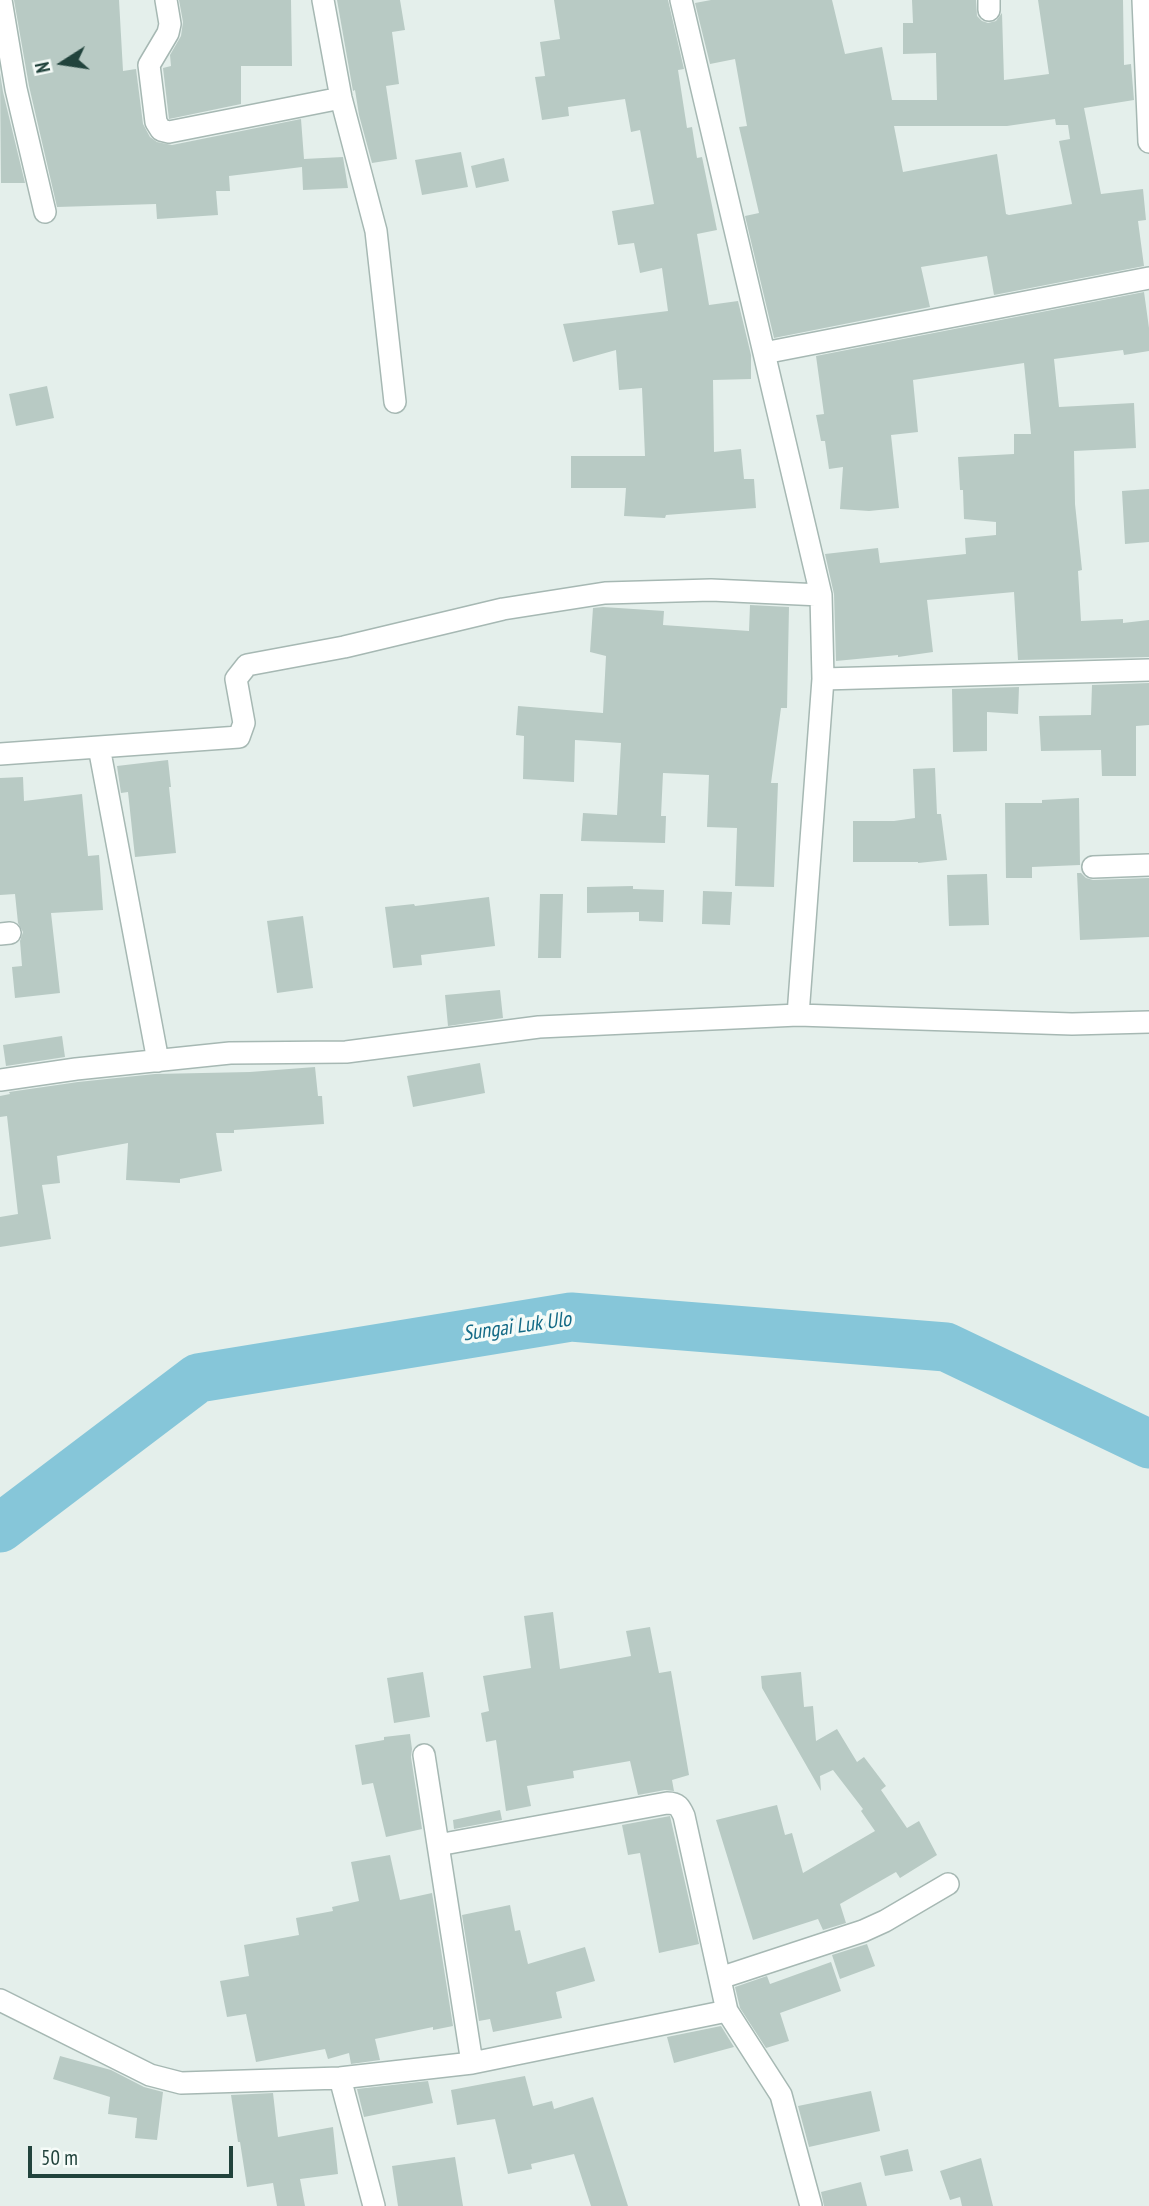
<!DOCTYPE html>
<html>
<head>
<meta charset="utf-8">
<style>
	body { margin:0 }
	#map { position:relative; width:1149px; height:2206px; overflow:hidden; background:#e4efeb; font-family:"PT Sans Narrow",sans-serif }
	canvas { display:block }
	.north { position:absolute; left:28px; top:28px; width:70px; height:70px; -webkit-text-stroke:5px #f5fbf8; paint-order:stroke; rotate:258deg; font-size:19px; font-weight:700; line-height:28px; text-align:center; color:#21433c }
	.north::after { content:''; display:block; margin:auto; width:24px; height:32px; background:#21433c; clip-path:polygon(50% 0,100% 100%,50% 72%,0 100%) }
	.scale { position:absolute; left:28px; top:2146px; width:205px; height:32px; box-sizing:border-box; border:4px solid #21433c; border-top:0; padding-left:9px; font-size:21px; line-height:24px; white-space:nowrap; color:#21433c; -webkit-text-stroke:5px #f5fbf8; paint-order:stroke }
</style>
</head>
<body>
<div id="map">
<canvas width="1149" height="2206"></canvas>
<div class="north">N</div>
<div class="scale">50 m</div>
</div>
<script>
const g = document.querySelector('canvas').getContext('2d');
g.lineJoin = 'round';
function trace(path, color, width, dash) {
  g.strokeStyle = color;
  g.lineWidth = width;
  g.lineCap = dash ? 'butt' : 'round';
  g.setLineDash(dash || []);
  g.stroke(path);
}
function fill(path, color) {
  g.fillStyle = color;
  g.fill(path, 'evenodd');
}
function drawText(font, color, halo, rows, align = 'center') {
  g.font = font + ' "PT Sans Narrow",sans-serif';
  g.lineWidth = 7;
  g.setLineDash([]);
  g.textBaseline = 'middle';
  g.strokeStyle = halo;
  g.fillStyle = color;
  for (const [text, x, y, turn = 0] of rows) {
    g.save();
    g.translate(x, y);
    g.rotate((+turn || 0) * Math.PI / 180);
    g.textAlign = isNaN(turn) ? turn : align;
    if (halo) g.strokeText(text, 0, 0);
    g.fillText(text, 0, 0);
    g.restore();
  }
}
trace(new Path2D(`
	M0,1528l198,-150 373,-61 375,30 203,97`), '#86c6d9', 49);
fill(new Path2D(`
	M14,0h105l4,71 13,-2 7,55 7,13 7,5 15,3 129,-26 3,40 39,-2 5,31 -45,2 -1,-23 -73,9 1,15h-14l2,24 -61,4 -1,-15 -99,3 -28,-121z
	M179,0h112l1,66h-51v38l-72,15 -6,-51 8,-2 -1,-11 11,-19 2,-14z
	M337,0h63l5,30 -13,2 7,52 -13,2 11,73 -25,4 -13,-48 -4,-25 -2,1z
	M554,0h114l16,69 -6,1 9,58 5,-1 5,31 5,-1 15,73 -20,4 12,71 29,-4 13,54v24l-38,1 1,72 27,-3 3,30h10l2,29 -90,7 -1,3 -41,-2 2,-28h-55v-32h74l-3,-68 -23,2 -3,-40 -43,12 -10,-38 105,-13 -6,-43 -22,5 -6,-30 -16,2 -6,-34 42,-7 -14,-74 -9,2 -6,-33 -57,8 1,9 -27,4 -7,-43 10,-1 -5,-34 20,-3z
	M711,0h121l13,54 37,-7 10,53h45l-1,-47 -33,1v-31h10l-1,-23h64l1,16 5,5 6,2 8,-2 6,-8 2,67 45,-6 -11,-74h85l1,65 7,-1 3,36 -50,8 17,86 42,-5 3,31 -8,1 6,45 -150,29 -7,-39 -66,11 9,40 -156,31 -29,-122 14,-3 -20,-86 8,-1 -12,-67 -25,5 -15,-61zM1055,119l1,6h12l2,14 -11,2 13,63 -63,11 -3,-1 -9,-60 -94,18 -9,-46h113z
	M0,73l3,19 22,91h-24z
	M461,152l7,35 -46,8 -7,-35z
	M504,158l5,23 -33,7 -5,-22z
	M1144,292l5,36v23l-25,4 -1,-5 -69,9 5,48 75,-4 2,45 -62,3 1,53 7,66 -4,1 3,50 42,-2v4l26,-3v37l-131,3 -4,-68 -87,8 6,52 -35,5v-2l-62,6 -2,-67 -9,-40 53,-6 2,15 86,-9 -1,-16 31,-3v-13l-32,-3 -1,-29h-3l-2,-33 56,-3v-20h17l-7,-71 -111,17 5,52 -27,3 8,73 -30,3 -29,-2 3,-42 -14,2 -4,-28h-4l-5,-26 8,-1 -8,-58z
	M47,386l7,32 -38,8 -7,-32z
	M1149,489v53l-24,2 -3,-53z
	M750,605l39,2 -2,101h-6l-10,75h7l-4,104 -39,-1 2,-58 -30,-1 2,-52 -46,-2 -2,43h5l-1,27 -84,-2 2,-28 34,2 4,-72 -46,-3 -1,42 -51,-3 1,-43 -8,-1 2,-29 85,7 3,-57 -16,-4 3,-44 10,-1 61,4 -1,14 86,6z
	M1149,683v42l-13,1v50h-34l-1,-26 -60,1 -2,-35 52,-1 1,-30z
	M1019,687l-1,27 -31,-2v39l-34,1 -1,-63z
	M168,760l3,27h-2l7,66 -41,4 -7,-65 -7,1 -4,-27z
	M935,768l2,46h4l6,46 -29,3v-1h-65v-41h41l21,-3 -2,-49z
	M23,777l1,24 58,-7 6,62 11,-1 4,55 -52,3 9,80 -45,5 -3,-31 10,-1 -2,-25 3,-9 -5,-9 -3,-29 -15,1v-117z
	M1079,798l1,67 -48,2v11h-26l-1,-75h37v-3z
	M1077,873h4l5,5 7,2 56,-2v59l-69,3z
	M987,874l2,51 -40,1 -2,-51z
	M633,886v3l31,1 -1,32 -24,-1v-9l-52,1v-26z
	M703,891l29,1 -2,33 -28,-1z
	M540,894h23l-2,64h-23z
	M489,897l6,49 -74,9 1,10 -29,3 -8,-61 29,-3 1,2z
	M303,916l10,72 -36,5 -10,-72z
	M500,990l3,28 -55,8 -3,-31z
	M62,1036l3,21 -59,9 -3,-21z
	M480,1063l5,30 -72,14 -6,-31z
	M315,1067l3,29h4l2,28 -90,6v3h-18l6,38 -42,8v4l-54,-3 2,-37 -71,13 3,27 -18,2 9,54 -51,8v-30l18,-3 -11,-98 -7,1v-21l10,-2 -1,-2 69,-10 77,-8 95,-2z
	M553,1612l7,57 71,-13 -5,-25 24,-4 9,46 12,-2 18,104 -17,5 2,11 -9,-1 -27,5 -8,-34 -57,10 1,7 -47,8 4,20 -25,5 -10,-71 -10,2 -5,-29 8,-2 -6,-35 48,-8 -7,-52z
	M423,1672l7,45 -36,6 -7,-45z
	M801,1672l3,35 9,-1 3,35 21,-12 20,33 7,-5 22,29 -5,4 26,38 12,-7 18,34 -37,23 -4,-6 -56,32 6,19 -23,7 -5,-11 -65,21 -37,-120 61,-15 8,30 7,-2 11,40 72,-42 -14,-20 2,-2 -30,-39 -13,6 1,15 -59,-103 -1,-12z
	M410,1734l2,15 -1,8 11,72 -36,8 -13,-54 -11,2 -7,-40 29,-5v-3z
	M500,1810l2,10 -48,9 -1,-9z
	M670,1816l29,128 -40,9 -19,-100 -12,2 -6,-30z
	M390,1855l10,45 32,-7 21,133 -20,4v-3l-58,12 5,21 -29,4 -2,-11 -21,6 -3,-10 -69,13 -10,-48 -19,3 -7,-36 29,-5 -5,-31 55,-10 -3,-17 37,-7 -1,-4 27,-6 -8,-39z
	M510,1905l5,26 5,-1 8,34 57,-17 10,34 -39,11 6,26 -69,14 -3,-13 -11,2 -17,-106z
	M867,1944l8,22 -35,13 -8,-24z
	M831,1962l10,29 -61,22 9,28 -23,7 -26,-40 -5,-21 32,-11 3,8z
	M721,2026l13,21 -60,16 -7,-26z
	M60,2056l51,14 33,17 19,5 -6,48 -22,-2 2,-20 -29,-4 2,-17 -57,-18z
	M525,2076l8,30 19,-5 2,8 39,-12 35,109h-37l-17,-52 -43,10 1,5 -24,5 -13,-55 -38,6 -6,-35z
	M428,2081l5,22 -69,14 -7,-28z
	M871,2091l9,40 -71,16 -11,-41z
	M273,2093l5,44 55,-10 5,47 -38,5 5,27h-28l-4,-23 -26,4 -7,-45h-2l-7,-47z
	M908,2149l5,22 -28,5 -5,-20z
	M455,2157l8,49h-65l-6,-40z
	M981,2158l12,48h-31l-2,-9 -10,3 -10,-29z
	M861,2182l6,24h-43l-3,-14z`), '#b8cac4');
const minor = new Path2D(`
	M1,0l15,89 29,123
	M166,0l4,24 -2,9 -19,32 7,57 5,8 8,2 172,-34
	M323,0l18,98 35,133 19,171
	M681,0l140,595 2,84 -25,336
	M989,0v10
	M1143,0l6,142
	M764,353l385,-75
	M823,679l326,-9
	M99,747l59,314
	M0,754l239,-17 5,-14 -8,-44 11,-14 97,-18 159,-38 102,-16 106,-3 110,5
	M1093,867l56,-2
	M0,934l10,-1
	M0,1080l76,-11 154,-16 116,-1 193,-25 259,-12 274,9 77,-2
	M424,1755l48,308
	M438,1845l229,-42c11,0 13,4 17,13l43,195 54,84 30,111
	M720,1978l143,-47 22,-10 63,-37
	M0,2000l150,75 31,8 159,-5 132,-15 255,-52
	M340,2078l34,128`);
trace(minor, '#a6b8b3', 24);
trace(minor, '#fff', 21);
drawText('italic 21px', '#136a86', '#f5fbf8', [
	["Sungai Luk Ulo",517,1327,-8]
]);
</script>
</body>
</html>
